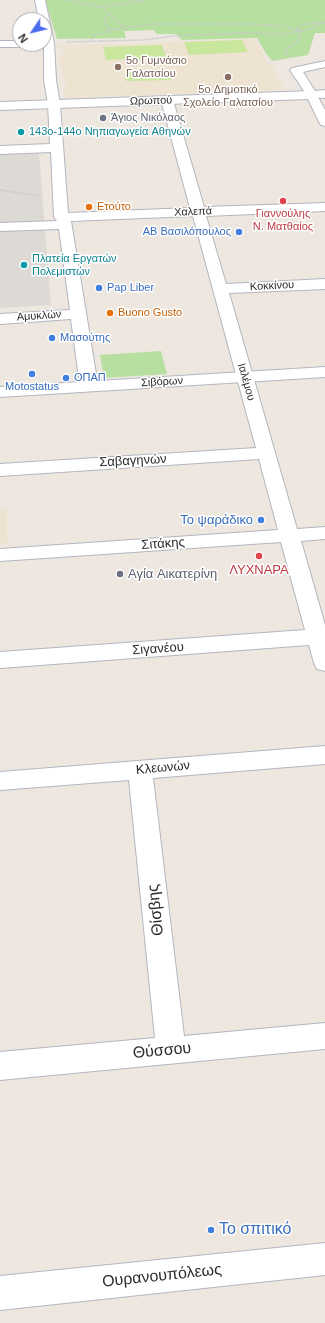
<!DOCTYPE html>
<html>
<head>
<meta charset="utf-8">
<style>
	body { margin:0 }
	#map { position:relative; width:325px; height:1323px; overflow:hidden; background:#ede7e0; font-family:Helvetica,sans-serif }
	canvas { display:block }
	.north { position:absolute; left:12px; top:12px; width:40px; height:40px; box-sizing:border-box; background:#fff; border:1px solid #ababab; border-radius:50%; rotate:235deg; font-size:11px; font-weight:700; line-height:16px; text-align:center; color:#2c2c2c }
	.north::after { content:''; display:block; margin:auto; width:14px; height:18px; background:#4b6cef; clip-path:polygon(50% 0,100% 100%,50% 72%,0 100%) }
</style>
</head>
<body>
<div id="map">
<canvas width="325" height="1323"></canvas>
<div class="north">N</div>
</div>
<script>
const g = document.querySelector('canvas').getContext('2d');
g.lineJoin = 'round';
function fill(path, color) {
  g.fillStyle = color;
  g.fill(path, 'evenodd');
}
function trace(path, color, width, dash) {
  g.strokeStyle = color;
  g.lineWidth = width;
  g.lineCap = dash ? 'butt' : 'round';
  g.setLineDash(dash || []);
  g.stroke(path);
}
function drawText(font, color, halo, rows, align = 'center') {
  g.font = font + ' Helvetica,sans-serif';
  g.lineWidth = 3;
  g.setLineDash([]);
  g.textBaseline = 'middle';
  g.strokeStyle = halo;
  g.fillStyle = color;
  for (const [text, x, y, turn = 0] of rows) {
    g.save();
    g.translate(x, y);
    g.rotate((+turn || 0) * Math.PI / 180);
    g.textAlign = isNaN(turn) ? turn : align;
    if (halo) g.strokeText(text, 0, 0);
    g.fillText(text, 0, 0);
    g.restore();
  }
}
fill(new Path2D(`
	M256,39l12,25h4l12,26 -219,8 -1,-12 3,-1 -2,-7 -2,-1 -4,-23 8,-1 -1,-3 -11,-3v-1z
	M7,509v34h-7v-33z`), '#ede3d0');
fill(new Path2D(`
	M45,0h280v33h-10l-7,22 -36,6 -7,-9 -8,-14 -75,2 -6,-6h-19l-4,-4 -29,1 2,7 -69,1z
	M161,351l6,23 -63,4 -4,-23z`), '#b7dfa0');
fill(new Path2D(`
	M242,40l6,12 -59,3 -5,-13z
	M162,45l4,12 -60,3 -3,-13z
	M169,71l2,9 -45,1 -1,-9z`), '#c8e69c');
fill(new Path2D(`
	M39,152l12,153 -51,3v-155z`), '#dddad6');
const street = new Path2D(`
	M35,0h10l9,43 2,37 4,24 8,109 122,-5 -29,-108 2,-3h8l2,3 31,107 121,-4v8l-119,5 20,68 99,-5v10l-96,4 68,236 28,-2v12l-24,2 24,84v46l-8,-2 -3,-6 -5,-18 -309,23v-16l305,-22 -24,-88 -281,19v-12l278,-19 -19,-71 -259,17v-12l256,-16 -63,-232 -122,5 27,165 -3,4 -6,1 -6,-1 -3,-4 -9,-67 -71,5v-10l70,-4 -11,-81 -59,2v-8l57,-2 -3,-4 -3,-65 -51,2v-8l50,-2 -2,-40 -4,-24v-60h-5z
	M0,41h20v3h5l-5,3h-20z
	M325,61v6l-22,5 12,19 10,-1v8l-17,-1 -18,-27 2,-2z
	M325,746v18l-172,14 31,258 141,-13v26l-325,31v-28l155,-14 -26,-258 -129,10v-18z
	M325,1243v32l-325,35v-34z`);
const secondary = new Path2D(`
	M312,91l4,2 9,17v16l-4,-1 -2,-3 -11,-23 -308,11v-8z
	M325,367v10l-325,20v-10z`);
trace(street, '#b3b6bf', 2);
trace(secondary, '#b3b6bf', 2);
trace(new Path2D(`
	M67,0l35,7 44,-7
	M102,7l23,21 26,-4h101l30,2 19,5 15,-4 9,-5
	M110,14l-6,4 1,5 6,7
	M300,31l-3,-4 8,-3 18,-1
	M90,41l3,-5 18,-6 14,-2
	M67,42l76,-2 39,-5 63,-2 37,1 19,-3 -3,9 -13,11 2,5
	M0,190l39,6`), '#c8c8c8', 1.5, [1.5, 1]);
fill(street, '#fff');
fill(secondary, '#fff');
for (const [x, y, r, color] of [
	[118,67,4,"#8d6e63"],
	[228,77,4,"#8d6e63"],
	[103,118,4,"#6b7280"],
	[21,132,4,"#0f9aa8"],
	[283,201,4,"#e0444e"],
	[89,207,4,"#e8710a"],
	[239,232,4,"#3f7fe0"],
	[24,265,4,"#0f9aa8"],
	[99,288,4,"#3f7fe0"],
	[110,313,4,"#e8710a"],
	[52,338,4,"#3f7fe0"],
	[32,374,4,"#3f7fe0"],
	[66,378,4,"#3f7fe0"],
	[261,520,4,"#3f7fe0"],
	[259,556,4,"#e0444e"],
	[120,574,4,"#6b7280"],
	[211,1230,4,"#3f7fe0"]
]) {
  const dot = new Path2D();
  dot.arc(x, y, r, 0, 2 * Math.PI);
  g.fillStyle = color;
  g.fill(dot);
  trace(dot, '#fff', 1.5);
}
drawText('11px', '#785e54', '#fff', [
	["5ο Γυμνάσιο",126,61],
	["Γαλατσίου",126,74],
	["5ο Δημοτικό",228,90,"center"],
	["Σχολείο Γαλατσίου",228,103,"center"]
], 'left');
drawText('11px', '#2c2c2c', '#fff', [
	["Ωρωπού",151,101,-2],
	["Χαλεπά",193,212,-2],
	["Κοκκίνου",272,286,-3],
	["Αμυκλών",39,316,-4],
	["Σιβόρων",162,382,-3],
	["Ιαλέμου",246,382,74]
]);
drawText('11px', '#5b616d', '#fff', [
	["Άγιος Νικόλαος",111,118]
], 'left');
drawText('11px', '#0d838f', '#fff', [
	["143ο-144ο Νηπιαγωγεία Αθηνών",29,132],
	["Πλατεία Εργατών",32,259],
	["Πολεμιστών",32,272]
], 'left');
drawText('11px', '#c56008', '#fff', [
	["Ετούτο",97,207],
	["Buono Gusto",118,313]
], 'left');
drawText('11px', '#be3a42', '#fff', [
	["Γιαννούλης",283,214],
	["Ν. Ματθαίος",283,227]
]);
drawText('11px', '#366cbe', '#fff', [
	["ΑΒ Βασιλόπουλος",231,232,"right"],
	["Pap Liber",107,288],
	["Μασούτης",60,338],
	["ΟΠΑΠ",74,378],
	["Motostatus",32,387,"center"]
], 'left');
drawText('13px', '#2c2c2c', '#fff', [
	["Σαβαγηνών",133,461,-3],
	["Σιτάκης",163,544,-4],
	["Σιγανέου",158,649,-4],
	["Κλεωνών",163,768,-5]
]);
drawText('13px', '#366cbe', '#fff', [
	["Το ψαράδικο",253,520]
], 'right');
drawText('13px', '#be3a42', '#fff', [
	["ΛΥΧΝΑΡΑ",259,570]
]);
drawText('13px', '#5b616d', '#fff', [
	["Αγία Αικατερίνη",128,574]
], 'left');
drawText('16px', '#2c2c2c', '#fff', [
	["Θίσβης",156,910,-96],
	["Θύσσου",162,1051,-5],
	["Ουρανουπόλεως",162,1276,-6]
]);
drawText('16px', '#366cbe', '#fff', [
	["Το σπιτικό",219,1230]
], 'left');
</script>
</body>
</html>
